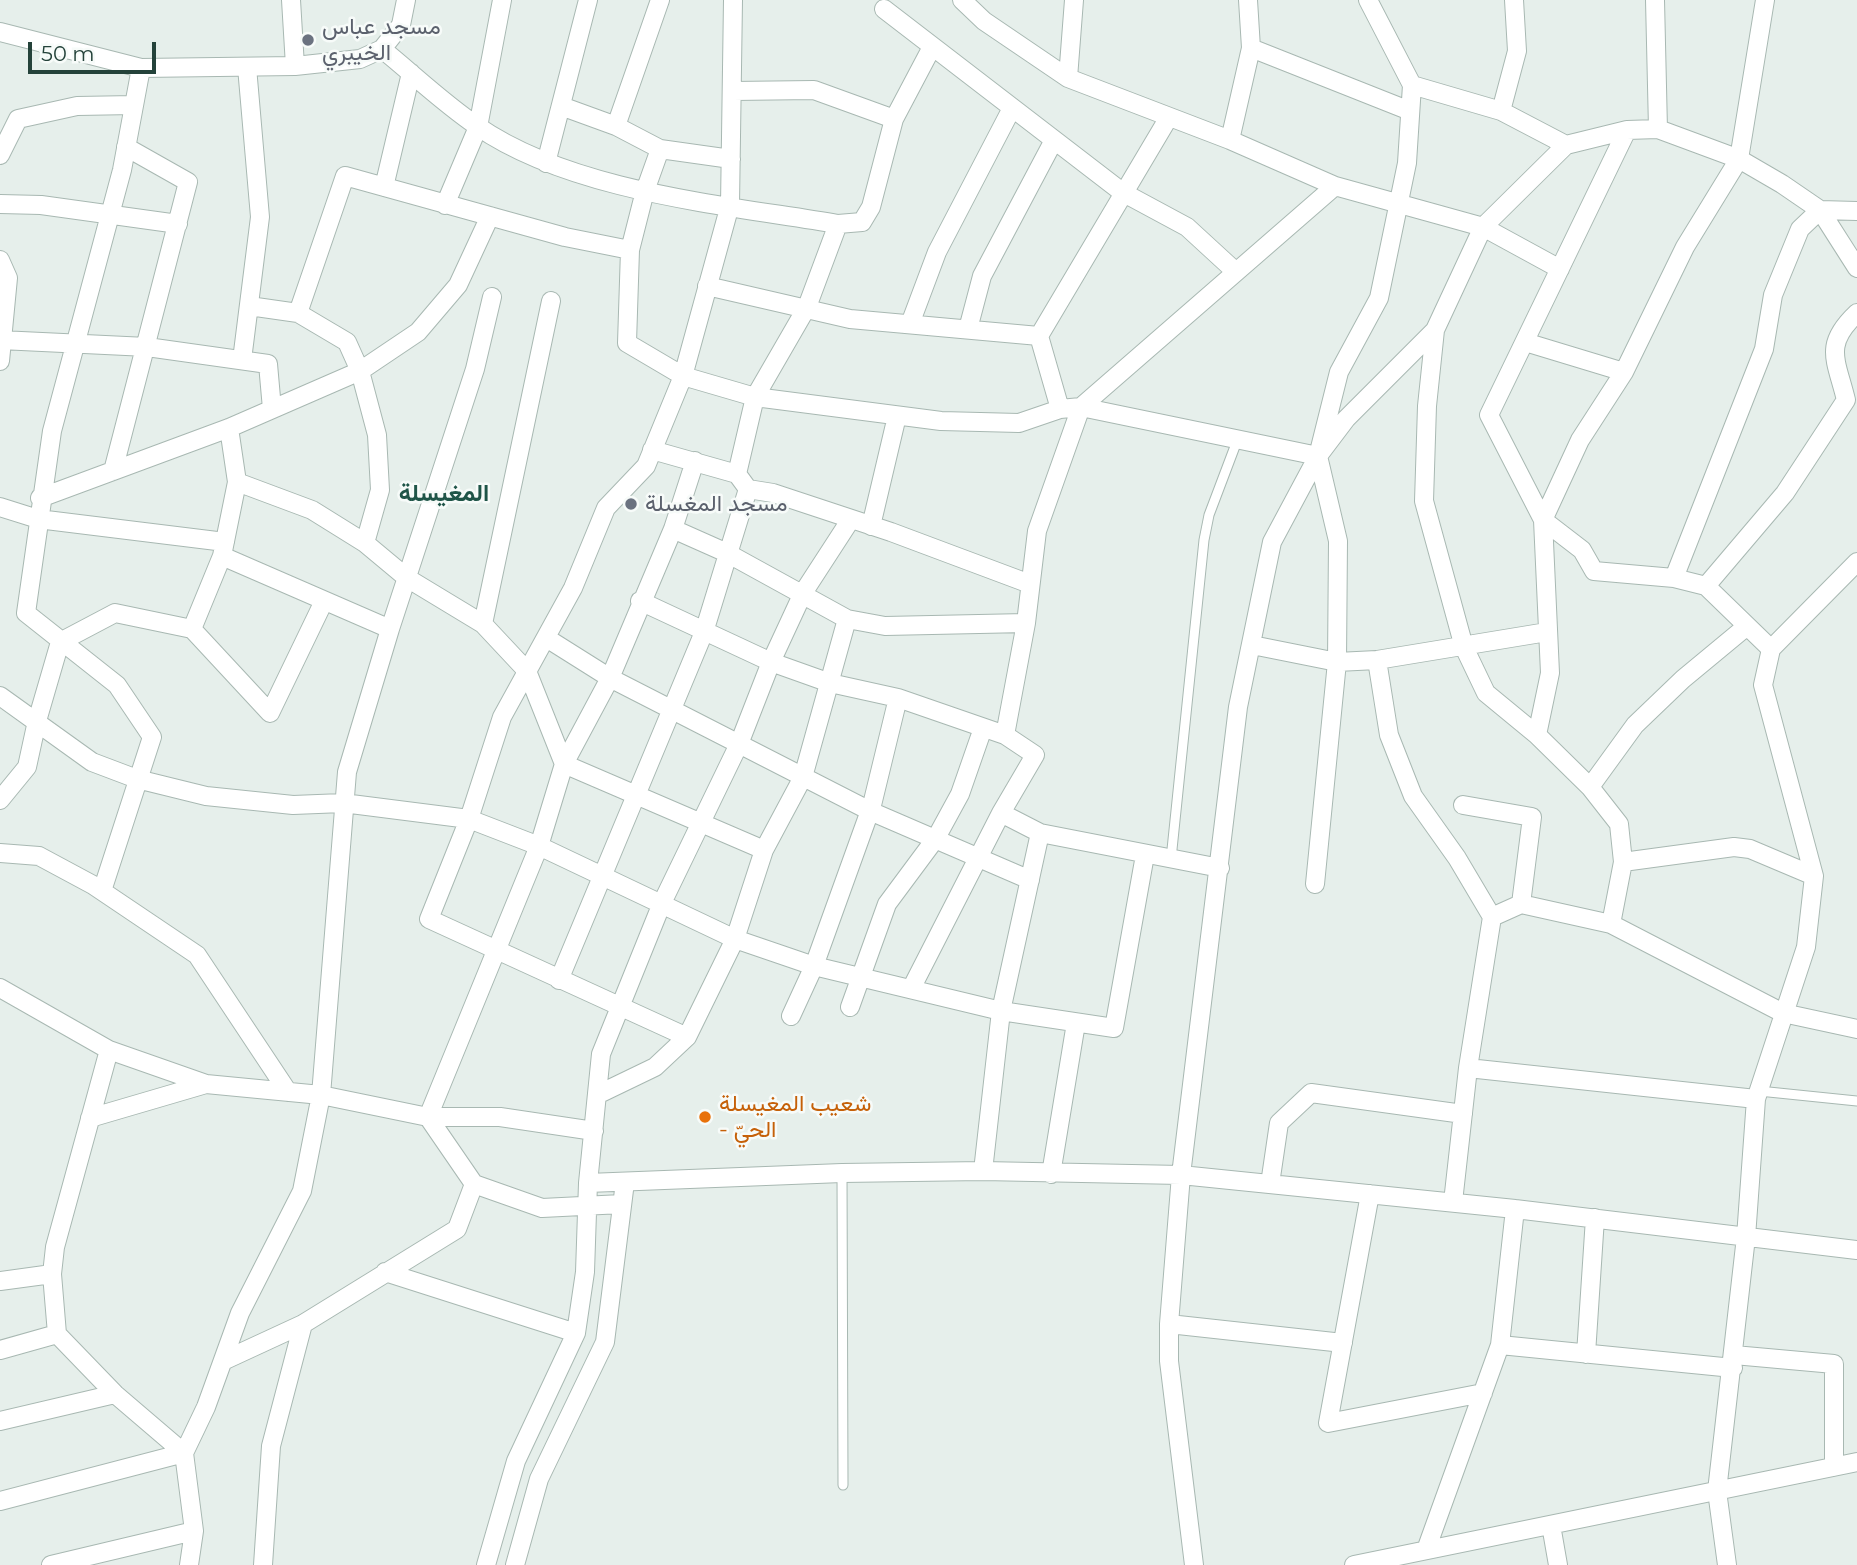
<!DOCTYPE html>
<html>
<head>
<meta charset="utf-8">
<style>
	body { margin:0 }
	#map { position:relative; width:1857px; height:1565px; overflow:hidden; background:#e6efeb; font-family:Montserrat,sans-serif }
	canvas { display:block }
	.scale { position:absolute; left:28px; top:42px; width:128px; height:32px; box-sizing:border-box; border:4px solid #24423a; border-top:0; padding-left:9px; font-size:21px; line-height:24px; white-space:nowrap; color:#24423a; -webkit-text-stroke:5px #f7fbf9; paint-order:stroke }
</style>
</head>
<body>
<div id="map">
<canvas width="1857" height="1565"></canvas>
<div class="scale">50 m</div>
</div>
<script>
const g = document.querySelector('canvas').getContext('2d');
g.lineJoin = 'round';
function trace(path, color, width, dash) {
  g.strokeStyle = color;
  g.lineWidth = width;
  g.lineCap = dash ? 'butt' : 'round';
  g.setLineDash(dash || []);
  g.stroke(path);
}
function drawText(font, color, halo, rows, align = 'center') {
  g.font = font + ' Montserrat,Vazirmatn,sans-serif';
  g.lineWidth = 5;
  g.setLineDash([]);
  g.textBaseline = 'middle';
  g.strokeStyle = halo;
  g.fillStyle = color;
  for (const [text, x, y, turn = 0] of rows) {
    g.save();
    g.translate(x, y);
    g.rotate((+turn || 0) * Math.PI / 180);
    g.textAlign = isNaN(turn) ? turn : align;
    if (halo) g.strokeText(text, 0, 0);
    g.fillText(text, 0, 0);
    g.restore();
  }
}
const service = new Path2D(`
	M1171,859l33,-319 5,-25 28,-74
	M1759,1091l98,10
	M842,1173l1,312`);
const minor = new Path2D(`
	M291,0l4,66
	M962,0l22,21 84,57 162,62 105,46 148,41 77,42
	M1655,0l3,129
	M884,9l238,183 65,35 49,45
	M0,32l141,36 154,-2 65,-7 22,-10 19,-24 5,-25
	M1251,48l159,63
	M382,49c31,25 61,54 95,77 95,66 249,79 361,98l24,-2 9,-15 23,-88 38,-72
	M1068,78l6,-78
	M1412,85l89,26 65,34
	M733,91l81,-1 80,29
	M561,106l55,20 44,23 71,10
	M1501,111l16,-60 -3,-51
	M616,126l44,-126
	M1627,130l-138,285 54,105 39,30 12,21 80,7 32,8 65,63
	M1230,140l21,-92 -3,-48
	M660,149l-15,42 -15,59 -3,93 56,33 72,21 186,24 78,2 41,-14 21,-2 237,49
	M0,155l18,-36 59,-13 57,-1
	M546,163l42,-163
	M384,187l27,-114
	M0,204l41,1 137,19
	M445,205l33,-78 24,-127
	M0,260l8,18 -8,83
	M707,286l143,33 189,17
	M249,306l49,7 49,29 13,29 17,64 3,55 -15,53
	M298,313l47,-137 220,61 65,13
	M910,324l27,-72 74,-142
	M968,329l14,-53 71,-134
	M0,340l147,7 121,17 4,45
	M1525,342l99,30
	M242,360l18,-143 -13,-150
	M1060,409l-21,-73 130,-219
	M229,428l8,54 -15,74 -30,73 78,84 54,-112
	M652,450l85,24 11,15 25,4 118,39 139,52
	M113,471l75,-289 -62,-35
	M737,474l18,-77 52,-90 31,-83
	M237,482l75,28 53,33 42,35 76,46 44,47 37,93 200,86
	M40,498l189,-70 131,-57 58,-39 40,-47 32,-69
	M0,507l38,12 187,23
	M871,526l26,-110
	M673,529l54,24 120,66 38,7 141,-3
	M222,556l168,73
	M1674,578l90,-229 9,-54 27,-66 20,-19 37,1
	M1706,586l79,-93 61,-93c-10,-41 -23,-55 11,-87
	M640,601l131,61 59,21 68,15 107,37 30,20 -34,58 -90,176
	M483,624l68,-323
	M548,639l62,39 260,133 160,69
	M1252,645l85,17 40,-2 170,-28
	M1377,660l12,75 24,61 44,62 35,59
	M0,696l92,66 45,17 69,17 87,9 50,-2 126,16 70,27 196,93 79,27 187,45 113,17 31,-173
	M1005,735l21,-112 11,-92 44,-124 254,-221
	M1537,735l13,-62 -7,-153 37,-80 44,-68 61,-125 54,-88 26,-159
	M1590,787l45,-62 48,-46 64,-53
	M0,800l27,-33 10,-46 23,-79 55,-29 77,16
	M1463,805l69,12 -11,87
	M1001,813l39,20 180,35
	M0,853l39,3 54,29 104,70 91,137
	M1623,862l111,-15 16,2 64,27
	M1315,884l22,-222 1,-121 -20,-85 21,-84 40,-74 28,-135 5,-78 -44,-85
	M102,891l50,-154 -35,-52 -91,-72 26,-182 70,-261 19,-102
	M1611,924l12,-62 -4,-38 -29,-37 -53,-52 -51,-42 -22,-46 -40,-146 3,-95 8,-76 48,-103 83,-82 61,-15 31,-1 81,30 43,25 38,26 37,58
	M559,980l145,-348 44,-143
	M0,988l109,62 97,34
	M850,1007l37,-103 49,-66 24,-44 23,-66
	M791,1016l23,-50 58,-161 26,-107
	M687,1037l-258,-118 40,-100 33,-102 71,-129 33,-80 40,-42 37,-90 47,-171 3,-205
	M1468,1068l288,31
	M599,1094l56,-27 32,-30 48,-98 29,-89 39,-73 44,-158
	M90,1118l116,-34 115,11 107,22h72l94,14
	M983,1171l18,-160 39,-178
	M1051,1174l25,-151
	M588,1183l254,-10 141,-2 198,4 334,34 342,41
	M474,1184l68,24 80,-4
	M1270,1184l9,-61 32,-30 152,21
	M1370,1194l-42,229 155,-30
	M1453,1202l15,-134 24,-151 29,-13 90,20 172,89 74,16
	M385,1272l191,61
	M52,1274l3,-27 54,-197
	M0,1281l52,-7 5,60 58,60 69,59 10,78 -5,34
	M1169,1324l174,19
	M1500,1345l233,23
	M0,1350l57,-16
	M1586,1354l9,-136
	M1734,1355l100,9v103
	M223,1361l80,-37 154,-95 17,-45 -46,-67 111,-271 25,-82 46,-86 63,-149 22,-68
	M0,1421l115,-27
	M0,1501l184,-48 22,-46 34,-94 62,-122 19,-96 26,-323 43,-143 85,-260 17,-72
	M1551,1525l7,40
	M1426,1550l74,-205 15,-136
	M51,1565l143,-34
	M263,1565l8,-119 32,-122
	M486,1565l30,-104 60,-128 9,-61 3,-89 13,-129 61,-151 77,-159 32,-82 32,-69 48,-74
	M515,1565l24,-86 66,-137 20,-160
	M1194,1565l-25,-204v-37l12,-149 57,-468 34,-165 46,-86 28,-37 89,-89
	M1354,1565l503,-103
	M1727,1565l-10,-74 29,-254 10,-138 50,-152 8,-71 -51,-191 8,-36 86,-87`);
trace(service, '#a8b8b2', 11);
trace(minor, '#a8b8b2', 20);
trace(service, '#fff', 9);
trace(minor, '#fff', 18);
for (const [x, y, r, color] of [
	[308,40,7,"#6b7280"],
	[631,504,7,"#6b7280"],
	[705,1117,7,"#e8710a"]
]) {
  const dot = new Path2D();
  dot.arc(x, y, r, 0, 2 * Math.PI);
  g.fillStyle = color;
  g.fill(dot);
  trace(dot, '#f7fbf9', 2.5);
}
drawText('23px', '#5b616d', '#f7fbf9', [
	["مسجد عباس",322,27],
	["الخيبري",322,53],
	["مسجد المغسلة",645,504]
], 'left');
drawText('23px', '#c56008', '#f7fbf9', [
	["شعيب المغيسلة",719,1104],
	["- الحيّ",719,1130]
], 'left');
drawText('bold 24px', '#1f5548', '#f7fbf9', [
	["المغيسلة",444,494]
]);
</script>
</body>
</html>
